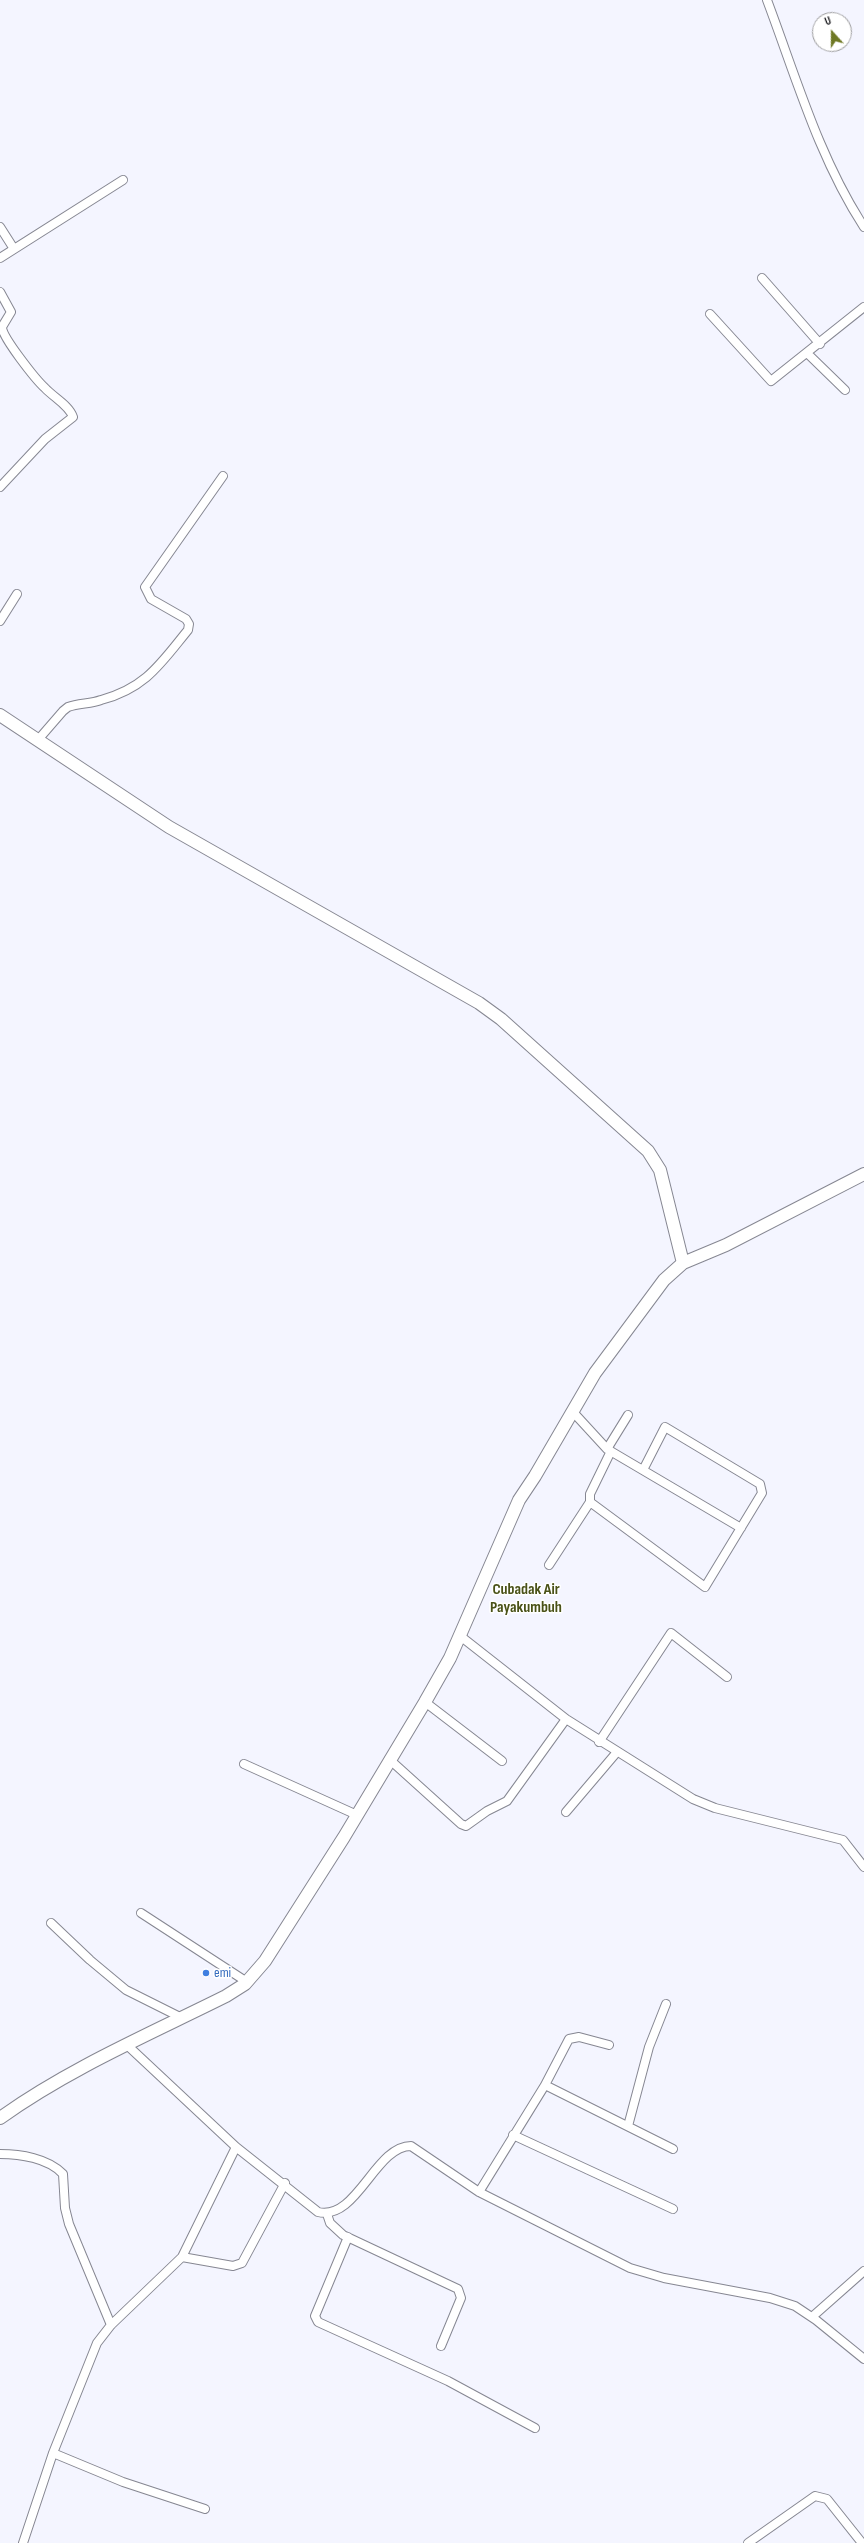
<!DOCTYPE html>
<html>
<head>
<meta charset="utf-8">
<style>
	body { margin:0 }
	#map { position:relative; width:864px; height:2543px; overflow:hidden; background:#f4f5ff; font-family:"Sofia Sans Condensed",sans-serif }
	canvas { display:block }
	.north { position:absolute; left:812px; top:12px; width:40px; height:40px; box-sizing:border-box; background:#fff; border:1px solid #9d9d9f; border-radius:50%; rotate:339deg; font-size:11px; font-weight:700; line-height:16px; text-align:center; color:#0b0b0f }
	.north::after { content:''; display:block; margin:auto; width:14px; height:18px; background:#6e7824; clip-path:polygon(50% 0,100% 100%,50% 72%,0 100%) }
</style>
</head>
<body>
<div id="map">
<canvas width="864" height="2543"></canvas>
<div class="north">U</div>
</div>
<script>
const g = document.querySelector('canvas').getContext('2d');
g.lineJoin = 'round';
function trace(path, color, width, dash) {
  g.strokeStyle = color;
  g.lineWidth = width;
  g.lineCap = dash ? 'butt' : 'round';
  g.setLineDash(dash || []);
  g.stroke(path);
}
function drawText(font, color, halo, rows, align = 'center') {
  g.font = font + ' "Sofia Sans Condensed",sans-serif';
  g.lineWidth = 3;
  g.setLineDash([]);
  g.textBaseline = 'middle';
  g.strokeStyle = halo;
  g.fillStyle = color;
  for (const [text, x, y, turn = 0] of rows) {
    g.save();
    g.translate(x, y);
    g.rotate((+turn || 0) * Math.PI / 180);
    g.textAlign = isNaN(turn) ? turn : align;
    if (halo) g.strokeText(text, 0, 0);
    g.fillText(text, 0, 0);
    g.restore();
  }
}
const street = new Path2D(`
	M767,0c29,77 52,158 97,227
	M0,227l14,22
	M0,258l123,-78
	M762,278l58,66
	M0,292l11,20 -9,15c0,10 34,53 43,61 8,9 24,17 28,29l-28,22 -45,48
	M710,314l61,67 93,-74
	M808,354l37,36
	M0,621l17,-27
	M37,741l26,-30 5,-4c11,-4 23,-3 33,-7 45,-12 60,-37 87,-70l1,-6 -3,-5 -35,-20 -6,-12 78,-111
	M573,1412l34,37 134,79
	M607,1449l21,-34
	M611,1451l-21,43v8l115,85 57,-94 -2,-9 -95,-57 -22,43
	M549,1565l41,-63
	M459,1635l107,84 127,80 22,9 128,32 21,27
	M425,1702l77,59
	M599,1742l72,-109 56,44
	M389,1759l72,65 5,2 21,-15 20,-10 59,-82
	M244,1764l113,51
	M566,1812l51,-60
	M141,1913l106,69
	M51,1923l39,37 36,30 56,28
	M127,2045l109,102 82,65c39,9 57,-66 93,-66l68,46 151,76 34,10 106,20 25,8 21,14 48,39
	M545,2085l128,64
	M628,2126l21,-79 17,-43
	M513,2135l160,74
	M0,2154c20,0 48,4 63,20l2,34 4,16 42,101
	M479,2192l66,-107 24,-46 10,-2 30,8
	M327,2214l3,9 13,12 115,54 3,9 -20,48
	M348,2237l-33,79 3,6 130,59 87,47
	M182,2257l51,9 9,-3 43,-80
	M812,2317l52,-46
	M53,2453l70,29 82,27
	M23,2543l30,-90 44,-110 14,-18 71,-68 54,-110
	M748,2543l67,-47 12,3 35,44`);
const secondary = new Path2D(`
	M0,715l169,112 310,176 22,16 147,132 12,19 23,93
	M0,2118c70,-50 150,-84 226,-122l19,-12 20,-23 79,-124 81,-135 25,-44 69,-158 16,-24 60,-103 69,-93 19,-17 43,-18 138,-71`);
trace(street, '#868792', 10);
trace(secondary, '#868792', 14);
trace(street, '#fff', 8);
trace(secondary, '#fff', 12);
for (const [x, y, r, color] of [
	[206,1973,4,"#3f7fe0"]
]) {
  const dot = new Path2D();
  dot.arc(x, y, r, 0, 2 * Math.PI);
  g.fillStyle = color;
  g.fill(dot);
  trace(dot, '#fff', 1.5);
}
drawText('14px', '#366cbe', '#fff', [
	["emi",214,1973]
], 'left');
drawText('bold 16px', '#4a5218', '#fff', [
	["Cubadak Air",526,1590],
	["Payakumbuh",526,1608]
]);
</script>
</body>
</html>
